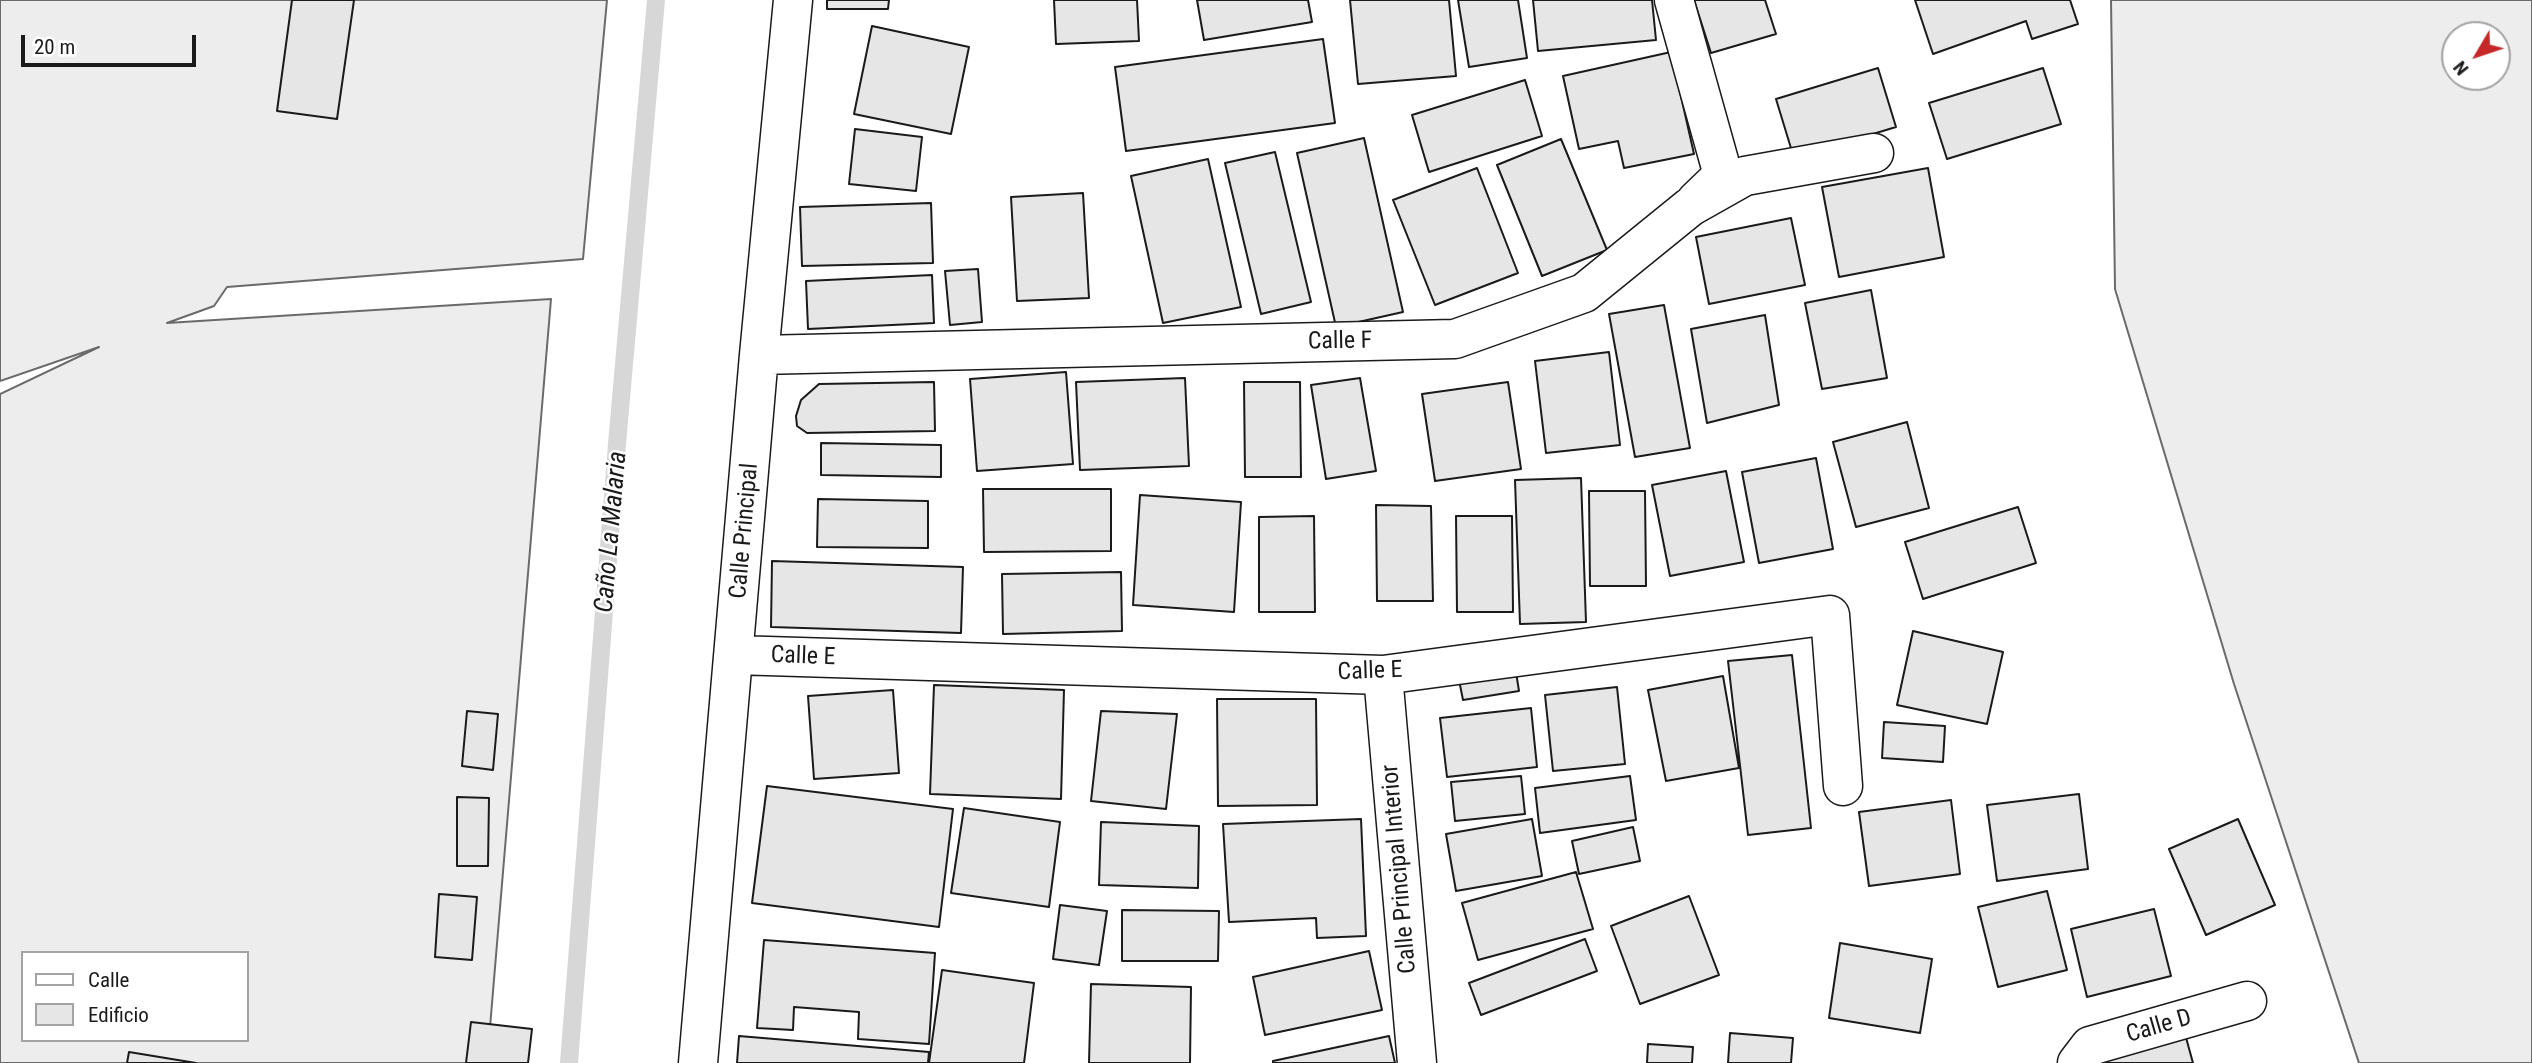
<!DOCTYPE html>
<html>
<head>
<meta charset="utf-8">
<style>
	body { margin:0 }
	#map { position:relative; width:2532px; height:1063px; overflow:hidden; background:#fff; font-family:"Roboto Condensed",sans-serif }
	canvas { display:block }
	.legend { position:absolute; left:21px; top:951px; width:228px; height:91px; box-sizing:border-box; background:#fff; border:2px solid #a3a3a3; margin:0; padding:9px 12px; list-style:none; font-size:21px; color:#1a1a1a }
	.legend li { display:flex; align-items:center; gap:14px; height:35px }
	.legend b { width:35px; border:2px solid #a3a3a3 }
	.north { position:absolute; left:2441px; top:21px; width:70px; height:70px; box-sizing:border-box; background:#fff; border:2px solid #a3a3a3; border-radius:50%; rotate:231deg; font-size:19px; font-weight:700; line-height:28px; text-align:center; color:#1a1a1a }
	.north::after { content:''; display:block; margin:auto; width:24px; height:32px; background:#c62828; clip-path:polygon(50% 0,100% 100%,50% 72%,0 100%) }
	.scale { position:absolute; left:21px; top:35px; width:175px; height:32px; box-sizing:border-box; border:4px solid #1a1a1a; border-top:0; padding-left:9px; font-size:21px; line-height:24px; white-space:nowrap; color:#1a1a1a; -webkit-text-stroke:5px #fff; paint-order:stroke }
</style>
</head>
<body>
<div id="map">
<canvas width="2532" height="1063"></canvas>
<ul class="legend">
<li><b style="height:9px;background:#fff"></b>Calle</li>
<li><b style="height:19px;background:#e6e6e6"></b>Edificio</li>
</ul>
<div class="north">N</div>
<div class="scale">20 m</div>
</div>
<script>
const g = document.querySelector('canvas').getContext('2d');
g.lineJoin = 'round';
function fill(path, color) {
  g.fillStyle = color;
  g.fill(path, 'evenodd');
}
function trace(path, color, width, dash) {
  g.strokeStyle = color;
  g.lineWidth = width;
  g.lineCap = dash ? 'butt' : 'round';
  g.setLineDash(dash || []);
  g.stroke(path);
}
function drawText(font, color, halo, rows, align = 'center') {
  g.font = font + ' "Roboto Condensed",sans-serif';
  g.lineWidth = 5;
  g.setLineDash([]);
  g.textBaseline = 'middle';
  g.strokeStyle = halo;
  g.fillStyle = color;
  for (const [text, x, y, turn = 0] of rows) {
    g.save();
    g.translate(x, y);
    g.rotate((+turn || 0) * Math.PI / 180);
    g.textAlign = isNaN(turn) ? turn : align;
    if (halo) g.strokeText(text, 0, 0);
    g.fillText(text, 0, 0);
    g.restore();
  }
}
const built = new Path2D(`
	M0,0h607l-24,259 -356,28 -13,19 -47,17 384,-24 -64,764h-487v-669l99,-47 -99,34zM23,953h224v87h-224z
	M2111,0h421v1063h-173l-125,-379 -119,-395zM2455,35h42v42h-42z`);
fill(built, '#ededed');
trace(built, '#6a6a6a', 2);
trace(new Path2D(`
	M569,1063l48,-619 39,-444`), '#d7d7d7', 18);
const building = new Path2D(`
	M292,0h62l-17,119 -60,-8z
	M827,0h62l-1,9h-61z
	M1054,0h83l2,41 -83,3z
	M1197,0h111l4,22 -108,18z
	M1350,0h99l7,76 -98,8z
	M1458,0h60l9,58 -58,9z
	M1533,0h119l4,40 -118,11z
	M1694,0h71l11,34 -65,19z
	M1915,0h155l8,24 -46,15 -6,-18 -93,33z
	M872,26l97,21 -18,87 -97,-20z
	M1323,39l12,84 -209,28 -11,-84z
	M1671,52l23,102 -70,14 -6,-27 -39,8 -16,-73z
	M1878,68l18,59 -102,31 -18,-59z
	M2043,68l18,56 -114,35 -18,-56z
	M1525,80l17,56 -113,36 -17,-57z
	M855,129l67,8 -6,54 -67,-7z
	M1364,138l39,174 -67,15 -39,-174z
	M1561,139l46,111 -65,26 -45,-111z
	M1275,152l36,150 -50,12 -36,-151z
	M1208,159l33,148 -78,16 -32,-147z
	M1477,168l41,105 -83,32 -42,-105z
	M1928,168l16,89 -105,20 -17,-90z
	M1083,193l6,105 -72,3 -6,-104z
	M931,203l2,60 -131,3 -2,-59z
	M1791,218l14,67 -96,19 -13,-67z
	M978,269l4,53 -32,3 -5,-54z
	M932,275l2,48 -126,6 -2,-48z
	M1871,290l16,88 -65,11 -17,-86z
	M1664,305l26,143 -55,9 -26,-143z
	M1765,315l14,90 -72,18 -16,-94z
	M1609,352l11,93 -74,8 -11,-92z
	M1066,372l7,92 -96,7 -7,-92z
	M1185,378l4,88 -109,4 -4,-88z
	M1360,378l16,93 -50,8 -15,-94z
	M934,382l1,49 -128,2 -10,-7 -1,-10 5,-16 18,-16z
	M1244,382h56l1,95h-56z
	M1508,382l13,87 -86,12 -13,-87z
	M1907,422l22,86 -73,19 -23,-85z
	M821,443l120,2v32l-120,-2z
	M1816,458l17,91 -74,14 -17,-91z
	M1726,471l18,91 -74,14 -18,-91z
	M1581,478l5,144 -66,2 -5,-144z
	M983,489h128v62l-127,1z
	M1589,491h56l1,95h-56z
	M1140,495l101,7 -7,110 -101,-7z
	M818,499l110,2v47l-111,-1z
	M1376,505l55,1 2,95h-56z
	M2018,507l18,56 -113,36 -18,-57z
	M1314,516l1,96h-56v-95z
	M1456,516h56l1,96h-56z
	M772,561l191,6 -2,66 -190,-6z
	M1121,572l1,59 -119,3 -1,-60z
	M1913,631l90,21 -16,72 -90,-19z
	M1792,655l19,173 -63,7 -20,-174z
	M1516,672l3,19 -56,9 -4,-20z
	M1723,676l16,92 -73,13 -18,-91z
	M934,685l130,5 -3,109 -131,-5z
	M1617,687l8,77 -72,7 -8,-76z
	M893,690l6,83 -85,6 -6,-83z
	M1217,699h99l1,106 -99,1z
	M1531,708l6,59 -90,10 -7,-59z
	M467,711l31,3 -5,56 -31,-4z
	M1101,711l76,3 -11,95 -75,-8z
	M1884,722l61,4 -2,36 -61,-4z
	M1521,776l4,38 -70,7 -4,-39z
	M1630,776l6,44 -96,13 -5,-45z
	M767,786l186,23 -14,118 -187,-24z
	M2079,794l9,75 -91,12 -10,-76z
	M457,797l32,1 -1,68h-31z
	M1951,800l9,74 -91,12 -10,-74z
	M964,808l96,14 -11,85 -98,-14z
	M1361,819l5,117 -49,2 -1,-20 -87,4 -6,-98z
	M1532,819l10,57 -86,15 -10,-57z
	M2238,819l37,86 -69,30 -37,-86z
	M1101,822l98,4 -1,62 -99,-3z
	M1633,827l7,34 -61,13 -7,-33z
	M1576,872l17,57 -115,31 -16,-57z
	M2047,891l20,79 -69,17 -20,-80z
	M439,894l38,3 -5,63 -37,-3z
	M1689,896l30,79 -79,29 -29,-78z
	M1060,905l47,6 -8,54 -46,-6z
	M2154,909l17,67 -84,21 -16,-68z
	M1122,910l97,1 -1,50h-96z
	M1585,939l12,32 -116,44 -12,-32z
	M764,940l171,13 -6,91 -71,-5 1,-27 -65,-5 -1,23 -36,-2z
	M1840,943l92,16 -12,74 -91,-15z
	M1369,951l13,59 -117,25 -12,-58z
	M942,970l92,13 -10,80h-95z
	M1091,984l100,3 -1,76h-101z
	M2179,1012l14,51h-88l-7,-29z
	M471,1022l61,7 -4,34h-62z
	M1730,1033l63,5 -2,25h-63z
	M739,1036l190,16 -1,11h-191z
	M1389,1036l6,27h-122v-2z
	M1648,1044l45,3 -1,16h-45z
	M129,1052l67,11h-69z`);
fill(building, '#e6e6e6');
trace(building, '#1a1a1a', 2);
const minor = new Path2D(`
	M1674,0l49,175 -27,26
	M759,355l696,-16 129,-46 106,-86 55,-31 129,-23
	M735,655l648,20 447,-60 13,171
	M1383,675l34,388
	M698,1063l61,-708 34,-355
	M2077,1063l13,-17 157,-45`);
trace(minor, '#1a1a1a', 41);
trace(minor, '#fff', 38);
drawText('24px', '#1a1a1a', '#fff', [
	["Calle F",1340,342,-1],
	["Calle Principal",745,531,-85],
	["Calle E",803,657,2],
	["Calle E",1370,672,-2],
	["Calle Principal Interior",1400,869,-95],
	["Calle D",2159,1027,-16]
]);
drawText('italic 26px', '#1a1a1a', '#fff', [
	["Caño La Malaria",612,532,-85]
]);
</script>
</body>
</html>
